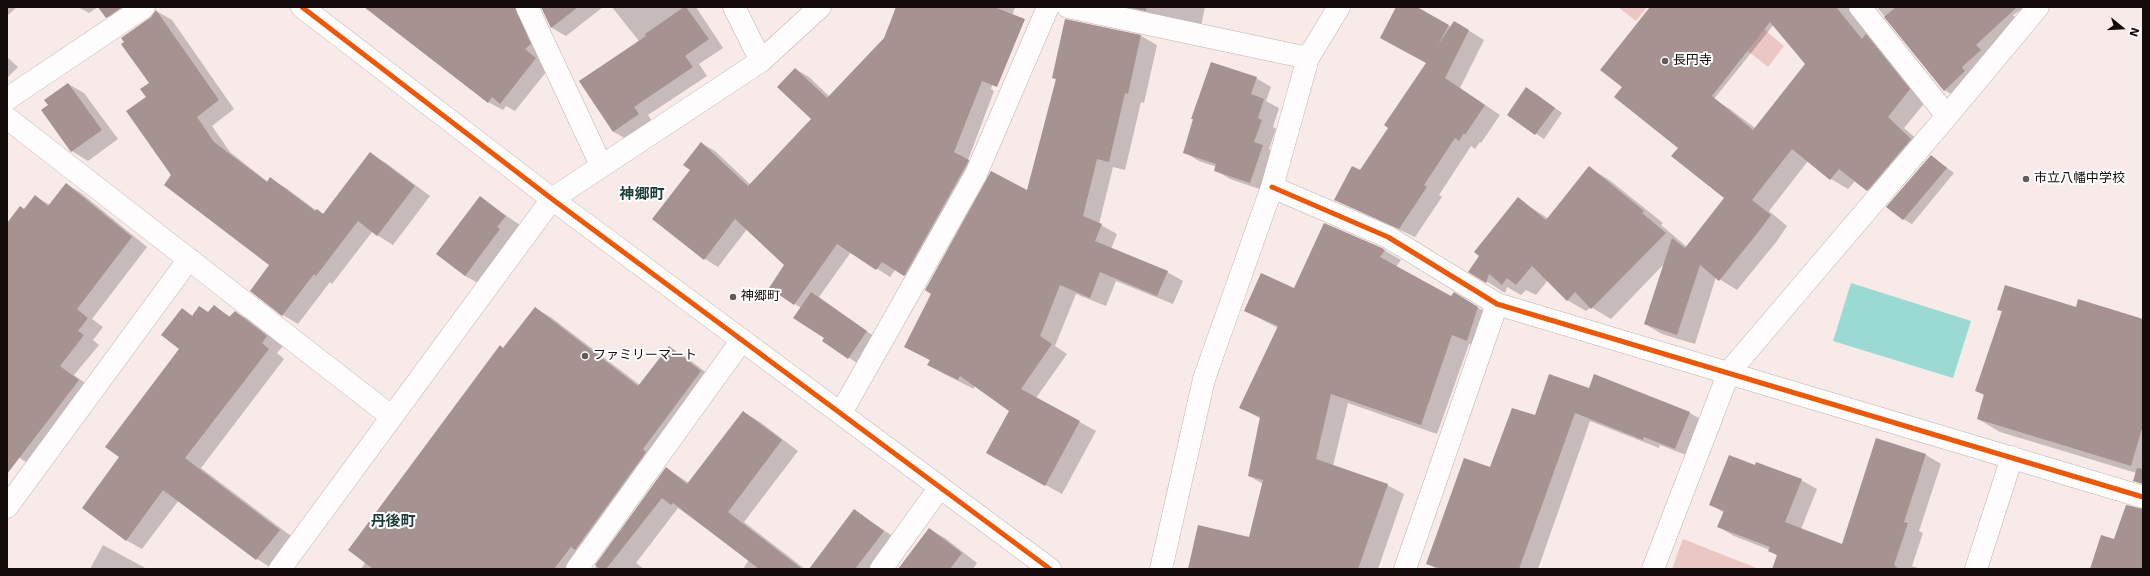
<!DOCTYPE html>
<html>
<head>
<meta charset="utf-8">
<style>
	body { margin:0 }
	#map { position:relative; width:2150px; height:576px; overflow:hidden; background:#f8eae9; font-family:"DejaVu Sans",sans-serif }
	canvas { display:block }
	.frame { position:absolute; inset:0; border:8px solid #140c0b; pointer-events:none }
	.north { position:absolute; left:2102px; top:8px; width:40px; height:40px; -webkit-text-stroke:3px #fff; paint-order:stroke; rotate:108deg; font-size:11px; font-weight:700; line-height:16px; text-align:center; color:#140c0b }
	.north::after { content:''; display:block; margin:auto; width:14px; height:18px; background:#140c0b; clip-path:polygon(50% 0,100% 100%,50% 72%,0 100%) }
</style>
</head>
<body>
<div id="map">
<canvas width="2150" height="576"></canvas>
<div class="frame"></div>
<div class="north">N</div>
</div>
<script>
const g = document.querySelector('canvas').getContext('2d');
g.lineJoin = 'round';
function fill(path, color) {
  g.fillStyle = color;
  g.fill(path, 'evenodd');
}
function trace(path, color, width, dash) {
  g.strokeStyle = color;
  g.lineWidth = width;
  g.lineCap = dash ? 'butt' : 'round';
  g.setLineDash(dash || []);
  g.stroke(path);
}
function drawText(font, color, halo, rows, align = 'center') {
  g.font = font + ' "DejaVu Sans","Noto Sans JP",sans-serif';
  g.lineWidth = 4;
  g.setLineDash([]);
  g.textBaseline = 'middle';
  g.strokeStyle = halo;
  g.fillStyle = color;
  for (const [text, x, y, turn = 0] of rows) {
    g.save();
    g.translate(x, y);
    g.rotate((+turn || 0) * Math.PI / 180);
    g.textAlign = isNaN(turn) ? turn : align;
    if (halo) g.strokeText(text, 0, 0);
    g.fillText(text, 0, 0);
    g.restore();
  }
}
fill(new Path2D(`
	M1618,7h29l-11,14z
	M1692,7l68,19 24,20 -16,21z
	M1683,539l76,30h-87z`), '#ebc7c4');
fill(new Path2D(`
	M1851,283l120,38 -18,57 -120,-37z`), '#9bdad3');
fill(new Path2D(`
	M7,7h10l-10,9z
	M78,7h20l-9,6z
	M99,7h52l-28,19 -16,-9z
	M366,7h167l12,46 -7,5 12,9 -35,44 -9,-5 -3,4 -15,-8z
	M541,7h62l-37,29 -14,-8z
	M612,7h84l27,41 -24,16 8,12 -59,39 5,8 -25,17 -14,-8 -34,-50 59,-41z
	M897,7h118l-24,82 3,2 -26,69 14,8 -64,115 -23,-13 -5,7 -39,-25 -32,45 56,40 -18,26 -33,-22 1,-3 -24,-30 -31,-21 16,-22 -39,-36 -29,38 -13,-8 -51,-41 37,-48 10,-27 14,8 36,34 61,-66 -17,-50 14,8 21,20 55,-58z
	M1095,7h110l-4,19z
	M1397,7h18l36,20 4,-5 29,18 -24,48 40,27 -19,28 -1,-1 -5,7 -4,-3 -32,49 3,2 -27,40 -79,-37 24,-29 30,-44 37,-64z
	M1652,7h136l-74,92 16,10 25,19 51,-64 18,-57h46l57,93 -23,28 24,21 -43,51 -30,-19 -7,8 -17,-10 -23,-18 -39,50 18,15 -10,15 -40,49 -21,-13 -21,67 -33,-10 -17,-10 19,-60 -53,55 -20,-12 -5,4 -19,-11 -19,-20 -12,15 -10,-5 -5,5 -14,-8 -2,6 -35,-22 48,-72 31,20 40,-51 19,11 55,44 -2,2 26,22 38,-49 -102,-111z
	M1877,7h148l-12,8 11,12 -62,73 -18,-10z
	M156,11l16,9 62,89 -22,17 18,26 38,30 2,-3 16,9 31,23 7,3 46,-60 16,9 44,33 -37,49 -21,-13 -40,52 -2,-2 -32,42 -15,-9 -32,-24 20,-26 -98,-90 -26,-78 3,-13 2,-66z
	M1141,36l16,9 -13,58 -3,-1 -16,68 -12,-3 -14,57 18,10 -6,15 56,23 16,9 -10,23 -57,-23 -10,25 -30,-12 -21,52 12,8 -31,44 60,33 -34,63 -58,-32 7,-52 -36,-25 -1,4 -30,-15 -15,-9 2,-4 -26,-14 123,-156 29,-111 -4,-2z
	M7,57l11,10 -11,11z
	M1256,78l15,9 -5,14 13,7 -6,19 3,2 -7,20 9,5 -13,37 -35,-12 -15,-9 2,-3 -18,-6 -15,-9z
	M68,84l16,9 34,46 -30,22 -16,-10 -23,-46z
	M1535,93l27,20 -18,26 -36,-24z
	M1931,156l23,17 -42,51 -9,-5z
	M66,184l15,9 66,54 -55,72 11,8 -10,13 6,5 -25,30 19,14 -59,78 -27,-17v-226l18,-14 10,-14 15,9z
	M480,198l40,27 -40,59 -15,-8z
	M1382,249l19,11 -5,7 56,30 18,6 24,14 -10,32 -15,-5 -32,90 -89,-31 -15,63 54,19 17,9 -26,75h-189l61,-31 13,-54 -14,-8 12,-57 -21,-12 38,-79 -33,-17z
	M214,306l17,11 4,-5 16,9 32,25 -6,7 7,6 -83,109 94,71 -22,30 -16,-10 -78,-59 -37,49 -16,-9 -6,-83 60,-108 2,-40 11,7 7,-9 9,6z
	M535,308l17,10 88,67 29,-38 17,10 31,24 -132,188h-31l-7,-5 -4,5h-182l143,-220z
	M2076,308l67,12v155l-143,-43 -22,-13 7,-23 -9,-5 27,-79 -5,-3z
	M1595,375l95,38 15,9 -14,35 -31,-12 -1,3 -69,-27 -52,148h-101l-9,-5 63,-96 45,-52 53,-26z
	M743,412l17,10 38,29 -54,71 61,47h-62l6,-9 -71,-52 -42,55 8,6h-50l72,-101 23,15z
	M1877,439l49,16 15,9 -22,67 4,2 -11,33 9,3h-147l4,-13 -8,-6 -36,-14 -15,-9 5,-14 -14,-9 45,-38 46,14 16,9 -16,40 41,17z
	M854,510l46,31 -21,28h-69z
	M929,529l16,9 32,25 -4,6h-56z
	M103,545l44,24h-57z`), '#0003');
fill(new Path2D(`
	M98,7h24l-16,11z
	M364,7h151l16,37 -6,5 11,9 -36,46 -8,-7 -4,6z
	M541,7h37l-27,21z
	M684,7h2l23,32 -24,17 8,11 -59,40 5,7 -26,18 -34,-51 67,-45 -1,-2z
	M896,7h98l31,12 -28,68 -15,-6 -28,71 15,8 -65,116 -22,-14 -6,8 -39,-26 -43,61 -25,-17 15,-23 -49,-46 -31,41 -52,-41 38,-49 -7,-5 18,-23 47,44 63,-67 -34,-32 18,-19 32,30 57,-60z
	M1128,7h19l-1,4z
	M1396,7h21l32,18 -11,20 16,-24 15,9 -24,48 40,27 -20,30 -1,-2 -5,8 -4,-3 -31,47 3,2 -28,42 -65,-29 18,-34 8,4 28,-42 -4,-3 42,-62 -46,-25z
	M1650,7h186l26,32 4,-5 44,55 -22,28 23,22 -44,52 -28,-22 -9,11 -38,-31 -40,51 19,15 -12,16 -40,50 -19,-16 -23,70 -33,-11 28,-86 13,10 39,-50 -53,-42 7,-8 -64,-51 8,-10 -22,-17zM1770,22l35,42 -52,66 -41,-34z
	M1896,7h121l-41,38 5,5 -19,17 3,4 -21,20 -60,-74z
	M156,10l63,90 -22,17 17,25 53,40 3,-5 45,34 2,-2 6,5 47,-62 45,34 -38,50 -19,-15 -42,55 -2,-2 -32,42 -32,-25 19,-26 -105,-80 7,-10 -45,-64 20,-14 -6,-8 9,-6 -28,-39 3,-2 -3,-4 30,-21z
	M1065,19l76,16 -13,59 -3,-1 -16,69 -12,-3 -14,57 19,8 -7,17 73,30 -11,25 -57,-24 -10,26 -30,-13 -20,51 12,8 -31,45 59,32 -35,65 -59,-33 23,-42 -49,-35 -2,4 -31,-15 3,-5 -26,-13 27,-53 -6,-4 66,-119 36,19 29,-111 -4,-1z
	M1211,62l46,15 -6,17 13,5 -6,19 4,2 -8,22 9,3 -13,38 -36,-12 2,-7 -33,-11 10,-34h-2z
	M68,83l34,47 -31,22 -30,-42 7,-5 -4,-5z
	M1526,87l29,21 -20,27 -28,-20z
	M1931,155l16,13 -44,52 -17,-13z
	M1589,166l55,45 -2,2 24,20 -75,76 -16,-17 -8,9 -35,-35 -16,19 -9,-7 -5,7 -13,-11 -3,9 -18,-11 11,-16 -5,-4 44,-55 28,23z
	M66,183l66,54 -55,72 11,9 -10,13 6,4 -24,31 19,14 -72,94v-251l13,-17 4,3 11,-14 13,11z
	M480,196l26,20 -9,11 3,2 -35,47 -29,-22z
	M1324,223l58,25 3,2 -5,7 71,39 3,-4 24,15 -11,34 -15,-6 -31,90 -90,-31 -15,65 72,25 -30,85h-170l10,-44 51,12 14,-57 -15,-4 12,-59 -21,-9 39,-82 -34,-15 17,-38 33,15z
	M2005,285l71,22 2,-8 65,20v106l-12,41 -154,-47 7,-25 -9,-3 27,-80 -5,-1z
	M811,292l56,39 -19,28 -26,-18 2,-3 -31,-20z
	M214,305l15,12 6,-6 32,25 -5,7 7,6 -84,109 95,72 -24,30 -93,-70 -37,51 -44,-33 37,-51 -14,-10 74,-98 -18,-14 21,-27 10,8 7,-10 9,6z
	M535,307l103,79 31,-40 32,25 -58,78 3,3 -71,98 -4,-3 -17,22h-181l-25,-19 152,-205 3,3z
	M1549,374l40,14 5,-14 96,38 -15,37 -31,-12 -1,3 -68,-27 -56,156h-78l-15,-5 38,-106 26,9 22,-59 23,7z
	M743,411l39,29 -54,72 74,57h-43l-86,-66 -2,2 -9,-7 -56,71h-6l-5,-4 71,-98 21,17z
	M1876,438l50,16 -22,68 4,1 -14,42 5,4h-127l5,-14 -9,-4 2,-4 -53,-20 7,-16 -15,-6 20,-50 26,10 1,-3 46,17 -17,43 57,22z
	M2137,468l6,1v15l-10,-3z
	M2126,505l17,4v60h-53l11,-34 13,4z
	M854,509l30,22 -29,38h-46z
	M929,528l33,25 -12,16h-52z`), '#a59291');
const minor = new Path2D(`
	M302,7l250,192 498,370
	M527,7l74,158
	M734,7l27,54
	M1068,7l240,51
	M1860,7l87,109
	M7,99l137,-92
	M7,118l385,299
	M1272,187l116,50 109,67 646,193
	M841,413l135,-239 72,-167
	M7,507l182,-248
	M280,569l272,-370 209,-138 59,-54
	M577,569l165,-229
	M881,569l59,-82
	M1161,569l43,-190 68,-192 36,-129 31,-51
	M1405,569l92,-265
	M1653,569l76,-197 218,-256 91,-109
	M1976,569l36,-112`);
trace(minor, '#beb3b2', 23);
trace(minor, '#fefcfc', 22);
trace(new Path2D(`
	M302,7l250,192 498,370
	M1272,187l116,50 109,67 646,193`), '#e8590c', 5);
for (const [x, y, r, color] of [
	[1665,61,4,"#645a59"],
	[2026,179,4,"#645a59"],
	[733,297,4,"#645a59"],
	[585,356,4,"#645a59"]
]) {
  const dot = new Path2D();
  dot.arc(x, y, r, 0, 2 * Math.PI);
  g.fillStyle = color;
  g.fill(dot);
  trace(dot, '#fff', 1.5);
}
drawText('13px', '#140c0b', '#fff', [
	["長円寺",1673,61],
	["市立八幡中学校",2034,179],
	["神郷町",741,297],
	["ファミリーマート",593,356]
], 'left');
drawText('bold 15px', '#1b3c39', '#fff', [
	["神郷町",642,195],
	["丹後町",393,522]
]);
</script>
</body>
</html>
